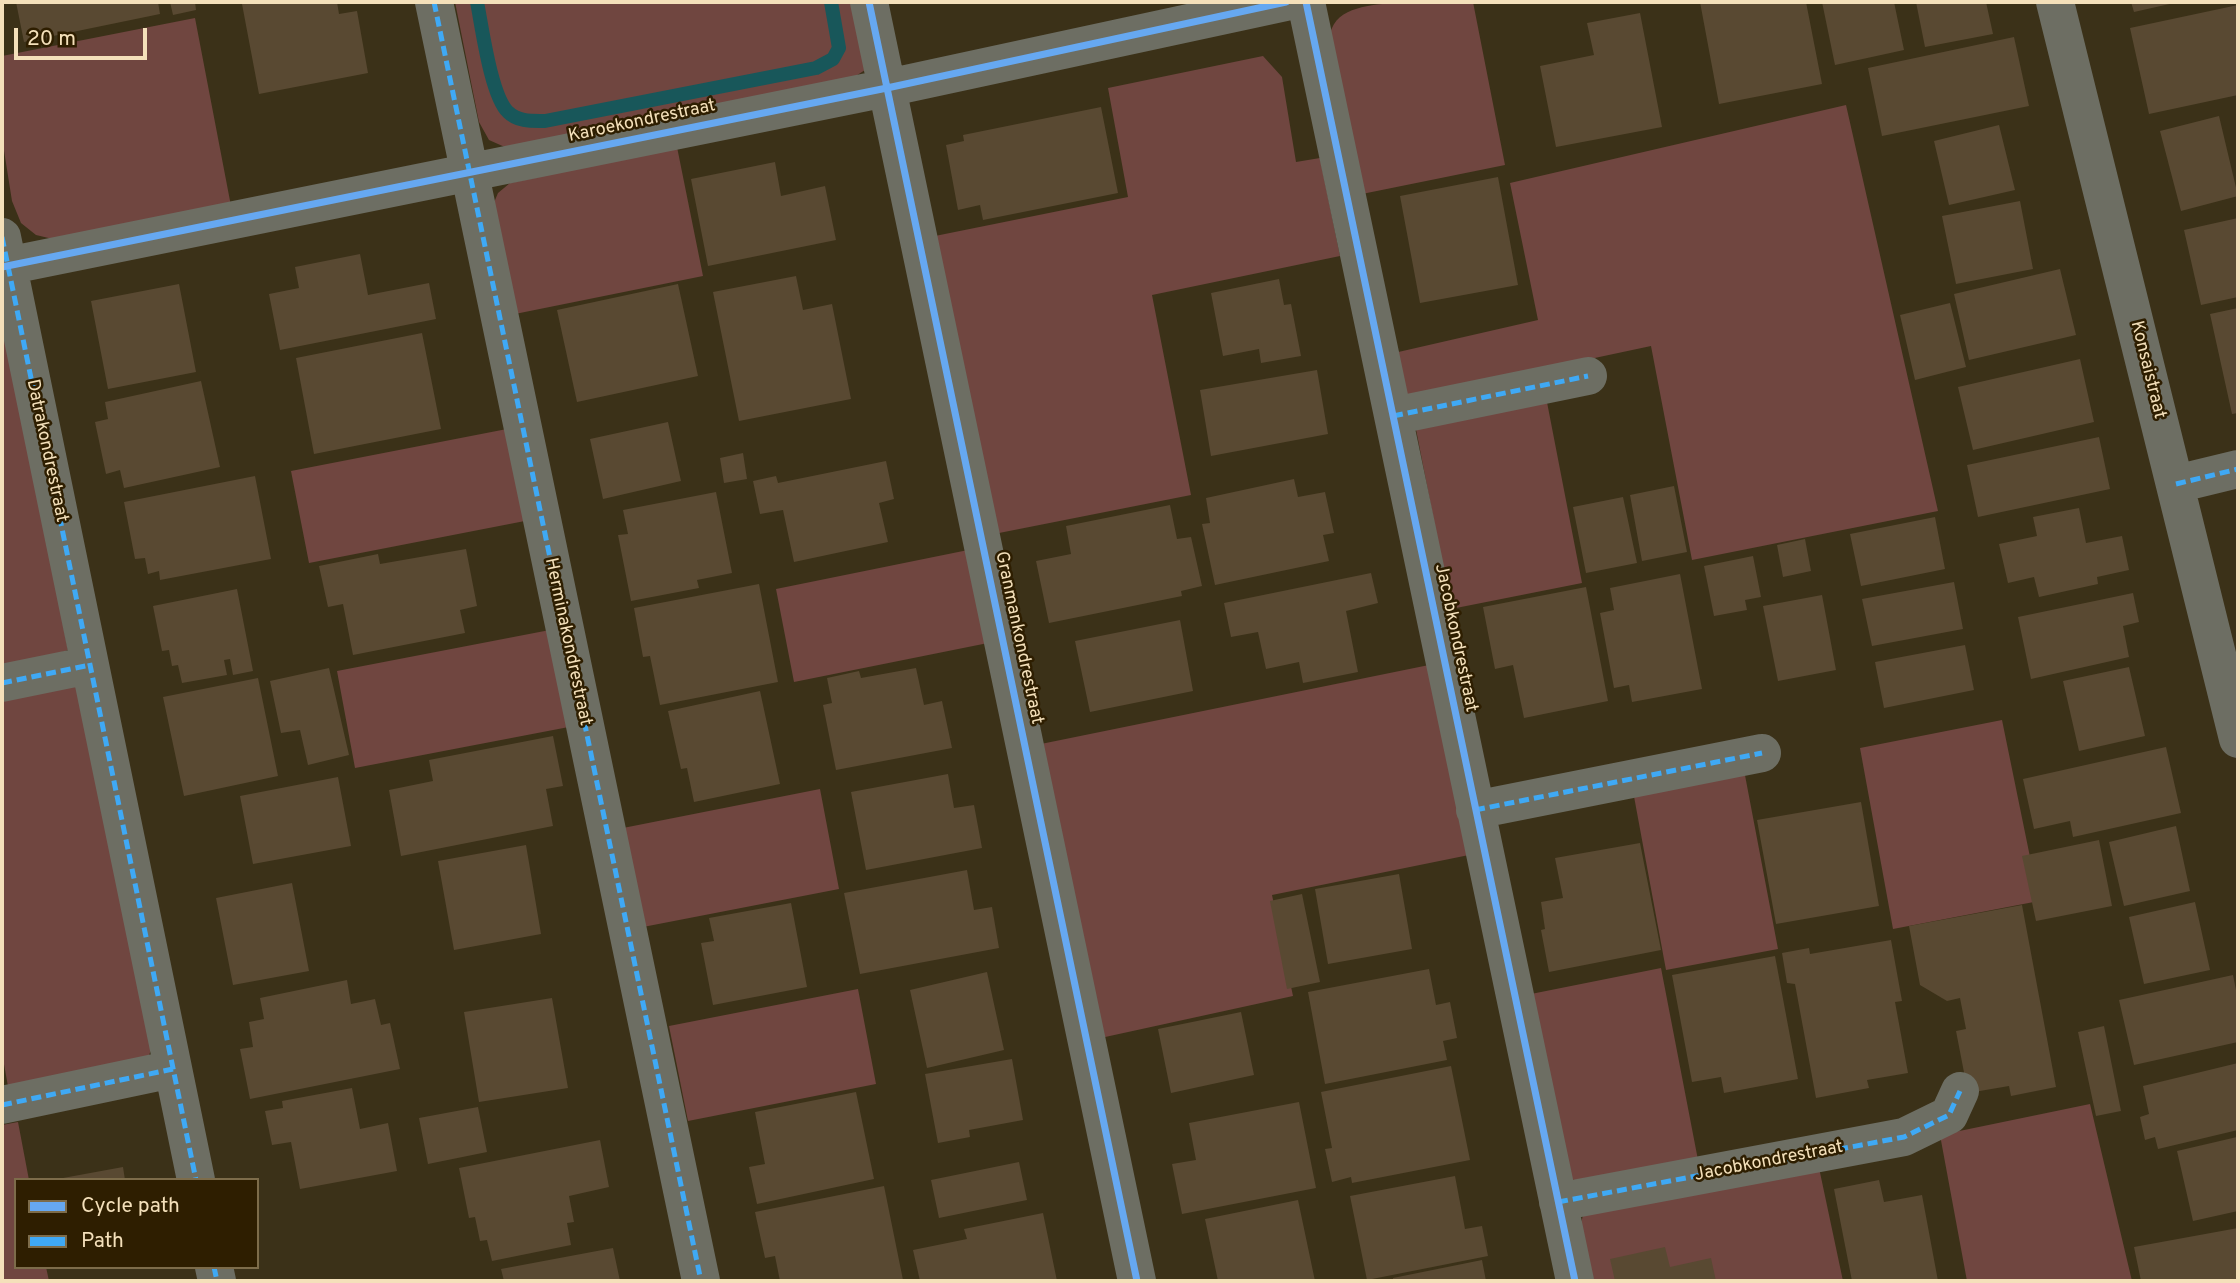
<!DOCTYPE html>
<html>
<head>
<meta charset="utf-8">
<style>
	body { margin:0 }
	#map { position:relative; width:2240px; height:1283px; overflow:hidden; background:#3b3118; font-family:Overpass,sans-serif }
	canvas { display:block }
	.frame { position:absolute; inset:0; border:4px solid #f4e0ba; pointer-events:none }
	.legend { position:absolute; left:14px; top:1178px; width:245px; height:91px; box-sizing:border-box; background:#2e1e00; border:2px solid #7d6c4a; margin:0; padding:9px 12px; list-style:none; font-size:21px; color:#f4e0ba }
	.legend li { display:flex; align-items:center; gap:14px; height:35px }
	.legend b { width:35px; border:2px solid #7d6c4a }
	.scale { position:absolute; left:14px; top:28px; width:133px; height:32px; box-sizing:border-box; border:4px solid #f4e0ba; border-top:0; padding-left:9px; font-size:21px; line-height:24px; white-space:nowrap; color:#f4e0ba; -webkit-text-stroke:5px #2e1e00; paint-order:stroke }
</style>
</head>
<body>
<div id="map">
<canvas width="2240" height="1283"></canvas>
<div class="frame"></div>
<ul class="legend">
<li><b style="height:9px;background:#66a8f1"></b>Cycle path</li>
<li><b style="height:9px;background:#3fa9f5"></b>Path</li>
</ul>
<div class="scale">20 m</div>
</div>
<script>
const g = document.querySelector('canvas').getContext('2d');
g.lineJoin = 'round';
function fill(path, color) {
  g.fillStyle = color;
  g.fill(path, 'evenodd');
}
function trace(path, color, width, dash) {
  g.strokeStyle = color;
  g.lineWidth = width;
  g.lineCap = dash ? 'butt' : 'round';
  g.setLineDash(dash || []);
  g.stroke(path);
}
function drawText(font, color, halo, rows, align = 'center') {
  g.font = font + ' Overpass,sans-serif';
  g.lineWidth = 5;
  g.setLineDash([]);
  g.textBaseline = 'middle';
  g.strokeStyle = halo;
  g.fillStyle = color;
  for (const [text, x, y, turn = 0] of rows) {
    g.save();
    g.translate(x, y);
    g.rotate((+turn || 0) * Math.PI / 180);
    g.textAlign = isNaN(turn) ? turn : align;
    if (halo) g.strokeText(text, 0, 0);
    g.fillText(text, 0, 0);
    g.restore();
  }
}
fill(new Path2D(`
	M455,2h402l8,68 -17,11 -341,67 -18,-8 -10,-18z
	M1397,2h76l32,163 -143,29 -32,-160c7,-29 42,-28 67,-32z
	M195,18l36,188 -174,34 -21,-5 -15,-12 -9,-22 -10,-63v-82z
	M1263,56l19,21 14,85 24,-4 20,98 -188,39 39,200 -197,39 -59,-298 193,-39 -20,-109z
	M1846,105l92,406 -246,49 -41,-214 -249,53 -8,-46 144,-33 -28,-137z
	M677,147l26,129 -193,39 -17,-110 5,-12 12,-10z
	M2,307l66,343 -66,23z
	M1546,397l36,186 -131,26 -36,-185z
	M512,428l18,92 -221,43 -18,-92z
	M973,549l20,93 -199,40 -18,-93z
	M555,629l19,97 -219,42 -18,-97z
	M1429,665l40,190 -197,40 21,101 -197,43 -60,-294z
	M77,683l75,364 -4,11 -139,34 -7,-39v-354z
	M2002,720l37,181 -146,28 -33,-181z
	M1744,770l34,179 -112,21 -33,-179z
	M820,789l19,100 -196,38 -20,-99z
	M1661,968l37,192 -114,22 -14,-3 -44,-184z
	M858,989l18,95 -188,37 -19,-95z
	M2090,1104l42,177h-165l-27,-146z
	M18,1122l11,58h-13v87h30l3,14h-47v-156z
	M1818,1163l25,118h-258l-6,-49 4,-17z`), '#704640');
trace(new Path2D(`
	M477,2c5,25 14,94 31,110 10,10 24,9 37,9l271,-53 17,-9 6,-11 -8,-46`), '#18575a', 14);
fill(new Path2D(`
	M16,2h142l2,12 -136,28z
	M170,2h25l1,8 -23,5z
	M253,2h84l2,12 18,-3 11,62 -109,21 -17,-90z
	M1700,2h106l16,82 -103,20z
	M1822,2h72l10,48 -69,15z
	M1916,2h70l7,32 -68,13z
	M2131,2h43v1l-40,9z
	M2238,5v90l-89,19 -19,-86z
	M1640,13l22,114 -106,20 -16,-81 54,-11 -7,-32z
	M2014,37l15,69 -147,30 -14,-68z
	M1101,107l17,86 -135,27 -3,-15 -22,5 -12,-65 18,-4 -1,-6z
	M2219,116l19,80 -57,15 -21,-80z
	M1999,125l16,65 -66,15 -15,-64z
	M775,162l6,34 44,-10 11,54 -128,26 -17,-87z
	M1498,177l20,108 -98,18 -20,-107z
	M2020,201l13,68 -77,15 -14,-68z
	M2238,218v79l-37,8 -17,-75z
	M360,254l8,41 61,-12 7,36 -156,31 -11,-56 30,-6 -4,-21z
	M2060,269l16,66 -107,25 -15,-66z
	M796,276l7,34 29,-6 19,95 -112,22 -26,-129z
	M1279,279l5,26 7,-1 10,52 -40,7 -2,-14 -36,7 -12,-63z
	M179,284l17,88 -88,17 -17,-88z
	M678,284l20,92 -121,26 -20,-92z
	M1950,303l16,64 -51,13 -15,-65z
	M2238,308v105l-6,1 -22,-100z
	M422,333l19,96 -127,25 -18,-96z
	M2080,359l14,63 -121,28 -15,-63z
	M1317,370l11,64 -117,22 -11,-66z
	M201,381l19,86 -96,21 -4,-18 -14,4 -11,-52 13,-3 -3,-17z
	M668,422l13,59 -78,18 -13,-60z
	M2099,437l11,52 -132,28 -11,-52z
	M743,453l4,26 -23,4 -4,-25z
	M886,461l8,38 -15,4 9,39 -94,20 -11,-52 -23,4 -7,-33 23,-5 2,7z
	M255,476l16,83 -111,21 -1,-9 -11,3 -3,-16 -10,1 -11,-57z
	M1294,479l4,18 27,-5 9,41 -11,2 6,26 -114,24 -13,-61 8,-1 -4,-25z
	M1674,486l13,66 -45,9 -12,-66z
	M716,492l16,81 -35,7 2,8 -68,13 -13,-66 10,-1 -5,-24z
	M1623,497l14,66 -51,10 -13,-66z
	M1170,505l7,34 14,-2 11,49 -21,5 1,5 -133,27 -13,-62 35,-7 -5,-28z
	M2079,508l7,35 36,-7 7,34 -32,7 1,7 -59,13 -5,-20 -26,6 -9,-39 38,-8 -4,-19z
	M1935,517l10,52 -84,17 -11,-52z
	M1805,539l6,32 -28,6 -6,-32z
	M466,549l11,57 -17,4 5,23 -112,22 -10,-51 -15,3 -9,-41 59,-12 2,10z
	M1753,556l8,41 -16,3 2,10 -33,6 -10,-50z
	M1371,573l7,30 -32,8 12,61 -55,11 -4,-21 -33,7 -8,-37 -27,5 -7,-34z
	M1680,574l22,115 -70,13 -3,-17 -15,3 -14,-75 14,-3 -4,-22z
	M1954,582l9,47 -91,17 -10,-47z
	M759,584l19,98 -118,23 -10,-49 -7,1 -9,-49z
	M1586,587l22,114 -84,17 -11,-53 -18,4 -12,-62z
	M237,589l16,82 -20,4 -3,-16 -6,1 3,15 -45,8 -4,-18 -6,1 -3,-16 -7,1 -9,-45z
	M2133,593l6,29 -16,4 6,31 -98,22 -13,-62z
	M1822,595l14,75 -58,11 -15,-75z
	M1180,620l13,71 -103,21 -15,-71z
	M1965,645l9,45 -90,18 -9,-46z
	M2129,667l16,69 -66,15 -16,-70z
	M329,668l20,87 -41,10 -8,-35 -19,3 -11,-52z
	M916,668l8,37 18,-4 10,47 -116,22 -13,-65 9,-2 -5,-25 32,-7 2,7z
	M258,678l20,98 -94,20 -21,-99z
	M760,691l20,93 -86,18 -7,-34 -6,1 -13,-58z
	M553,736l10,50 -17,3 7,37 -152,30 -12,-66 44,-9 -4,-21z
	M2166,747l15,66 -108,24 -3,-16 -36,8 -11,-50z
	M948,774l6,34 20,-3 8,43 -116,22 -15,-78z
	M338,777l13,69 -98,18 -13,-68z
	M1861,802l18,104 -103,18 -19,-104z
	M2176,826l14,65 -66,15 -15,-64z
	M2099,840l13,66 -76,15 -14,-65z
	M1640,843l21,107 -112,22 -8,-42 4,-1 -4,-27 22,-4 -8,-40z
	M526,845l15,89 -87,16 -16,-89z
	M967,870l7,40 18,-3 7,41 -139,26 -16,-81z
	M1399,874l13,75 -84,15 -13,-75z
	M292,883l17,88 -76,14 -17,-87z
	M1302,894l18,88 -33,7 -17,-88z
	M2195,902l15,68 -66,14 -15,-67z
	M791,903l16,84 -94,18 -12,-62 13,-2 -5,-23z
	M2022,905l34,182 -45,9 -2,-10 -41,7 -12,-62 10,-2 -6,-31 -13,3 -27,-16 -11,-59z
	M1891,940l11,61 -7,1 13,71 -41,7 2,8 -53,10 -21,-114 -8,-1 -5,-30 27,-5 1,6z
	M1775,956l23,123 -74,14 -3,-16 -29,5 -20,-107z
	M1429,969l7,36 14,-3 7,36 -14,3 4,19 -122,24 -17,-92z
	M987,972l17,78 -77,18 -17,-78z
	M2233,975l5,25v42l-104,23 -15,-65z
	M347,980l4,24 24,-5 6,26 9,-2 10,46 -150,30 -10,-50 13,-2 -4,-25 15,-3 -4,-21z
	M552,998l16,90 -89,14 -15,-90z
	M1241,1012l13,63 -83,18 -13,-64z
	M2104,1026l17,85 -25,5 -18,-84z
	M1012,1059l11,61 -54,10 1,7 -32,6 -13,-69z
	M2238,1063v67l-80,19 -3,-12 -10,3 -5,-23 9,-3 -6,-28z
	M1451,1066l19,94 -118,23 -1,-6 -19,5 -7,-33 7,-1 -11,-56z
	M352,1088l8,41 28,-6 9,48 -97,18 -9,-47 -19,3 -7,-34 18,-3 -1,-7z
	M856,1092l18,87 -117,25 -8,-37 16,-3 -10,-52z
	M1299,1102l17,86 -134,26 -10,-50 24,-4 -7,-37z
	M478,1107l9,45 -59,12 -9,-46z
	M2237,1137l1,74 -45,10 -16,-70z
	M600,1140l9,47 -40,9 5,26 -7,1 4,22 -79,16 -5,-21 -7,1 -5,-24 -6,1 -10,-50z
	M1019,1162l8,38 -88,18 -8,-38z
	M123,1167l2,13h-62v-2z
	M1455,1176l10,53 17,-3 6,30 -121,24 -17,-84z
	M1879,1180l5,22 38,-7 16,86h-86l-18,-92z
	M884,1186l19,94 -123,1 -5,-25 -10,2 -10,-46z
	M1298,1200l17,81h-97l-13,-62z
	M1043,1213l14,68h-137l-7,-31 54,-11 -3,-10z
	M2238,1228v53h-97l-7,-34z
	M1665,1247l5,20 41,-9 5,23h-101l-5,-22z
	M613,1248l7,33h-116l-3,-12z
	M1482,1260l4,21h-93v-3z`), '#594932');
trace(new Path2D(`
	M434,2l267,1279
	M869,2l268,1279
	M1306,2l269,1279
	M2055,2l183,737
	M2,237l194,943
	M2,267l885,-179 399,-86
	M1393,416l195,-40
	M2176,484l62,-15
	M2,683l88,-18
	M1475,810l287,-57
	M2,1105l171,-36
	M1558,1202l346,-65 45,-22 11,-24
	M214,1267l3,14`), '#6d6e63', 38);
trace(new Path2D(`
	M434,2l267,1279
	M2,237l194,943
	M1393,416l195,-40
	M2176,484l62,-15
	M2,683l88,-18
	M1475,810l287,-57
	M2,1105l171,-36
	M1558,1202l346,-65 45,-22 11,-24
	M214,1267l3,14`), '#3fa9f5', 5, [10, 5]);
trace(new Path2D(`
	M869,2l268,1279
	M1306,2l269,1279
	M2,267l885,-179 399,-86`), '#66a8f1', 7);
drawText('18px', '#f4e0ba', '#2e1e00', [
	["Karoekondrestraat",642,122,-12],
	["Konsaistraat",2147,370,76],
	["Datrakondrestraat",46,451,78],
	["Granmankondrestraat",1018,638,78],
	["Jacobkondrestraat",1455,638,78],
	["Herminakondrestraat",567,642,78],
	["Jacobkondrestraat",1769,1162,-11]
]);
</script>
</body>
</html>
